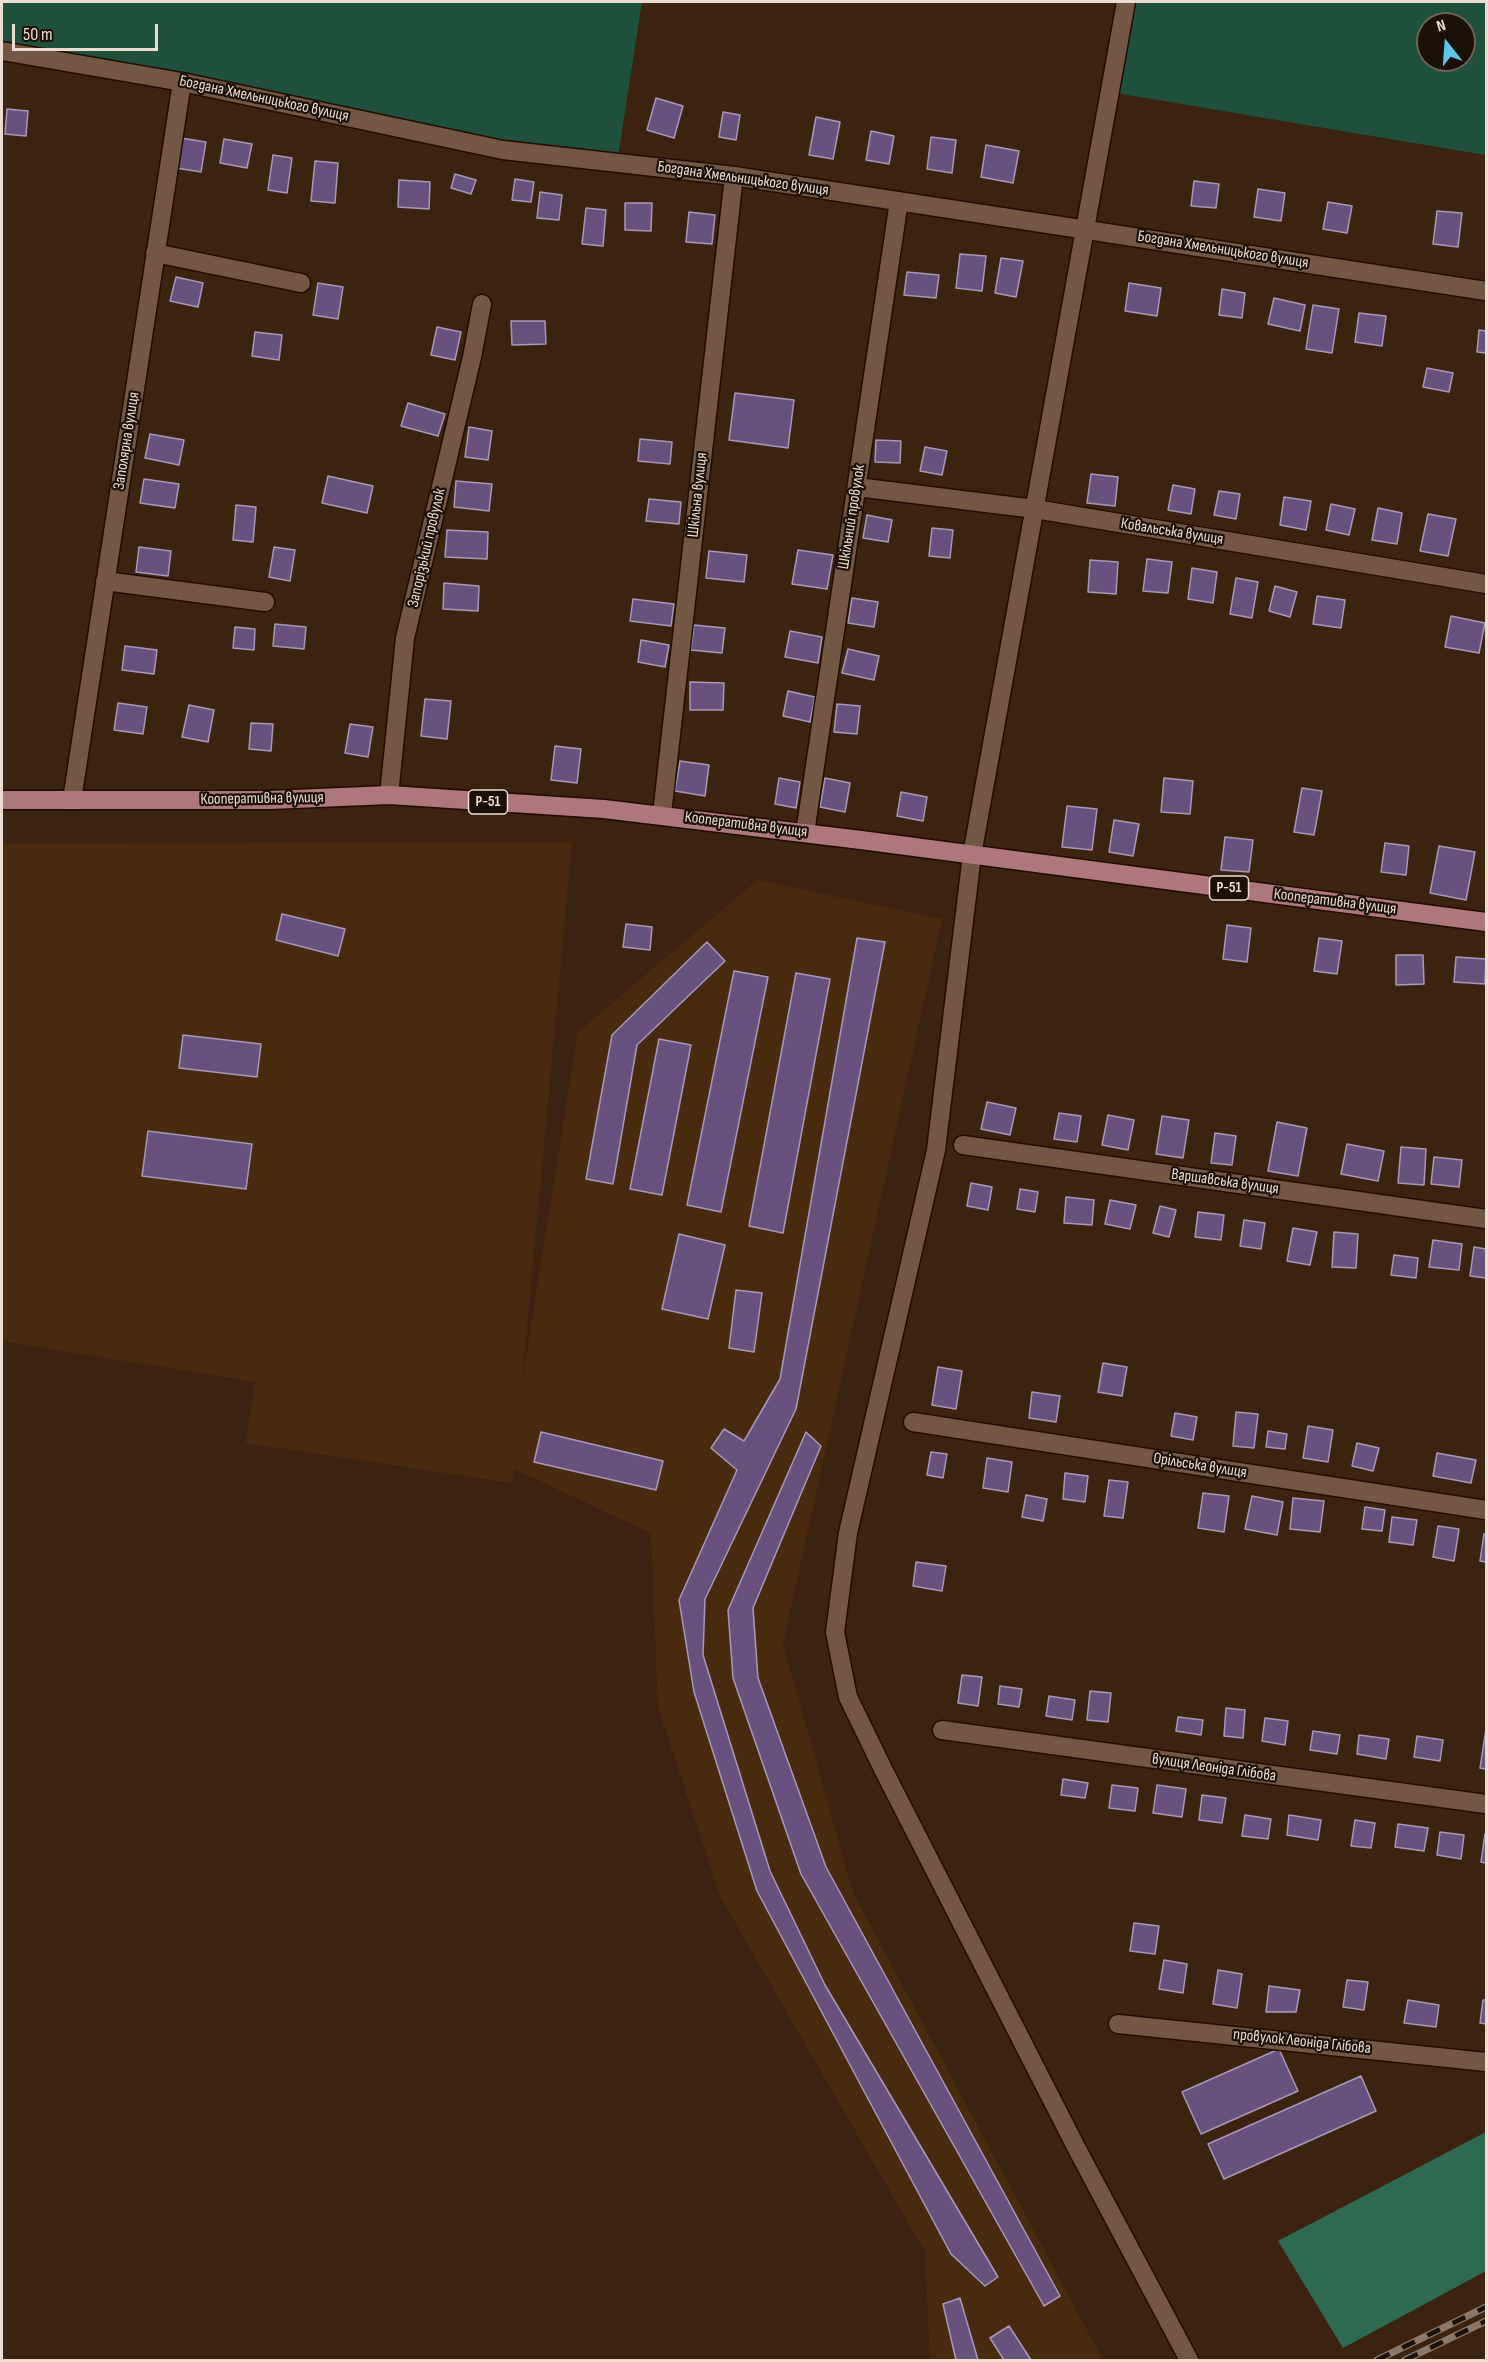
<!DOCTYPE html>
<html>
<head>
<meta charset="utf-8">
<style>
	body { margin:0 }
	#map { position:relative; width:1488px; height:2362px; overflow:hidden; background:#3c230f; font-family:"Sofia Sans Condensed",sans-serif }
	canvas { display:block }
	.frame { position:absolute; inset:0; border:3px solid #eddcd0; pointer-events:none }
	.north { position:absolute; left:1416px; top:12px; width:60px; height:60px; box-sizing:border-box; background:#1a1007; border:2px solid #6e6257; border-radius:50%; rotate:343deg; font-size:16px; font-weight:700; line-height:24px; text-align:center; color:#eddcd0 }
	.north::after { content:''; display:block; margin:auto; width:21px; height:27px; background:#5cc7e8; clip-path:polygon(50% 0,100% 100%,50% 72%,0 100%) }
	.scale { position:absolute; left:12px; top:24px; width:146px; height:27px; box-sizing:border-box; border:3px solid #eddcd0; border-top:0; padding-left:8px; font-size:18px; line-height:21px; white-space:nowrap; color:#eddcd0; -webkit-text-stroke:4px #1a1007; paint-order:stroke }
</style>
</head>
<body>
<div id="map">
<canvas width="1488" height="2362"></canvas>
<div class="frame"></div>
<div class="north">N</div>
<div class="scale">50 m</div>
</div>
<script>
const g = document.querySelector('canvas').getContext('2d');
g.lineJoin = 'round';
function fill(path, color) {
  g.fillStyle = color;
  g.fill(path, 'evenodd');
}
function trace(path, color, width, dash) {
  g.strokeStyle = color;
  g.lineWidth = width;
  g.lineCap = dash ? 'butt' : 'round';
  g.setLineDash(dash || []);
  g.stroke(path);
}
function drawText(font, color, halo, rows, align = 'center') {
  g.font = font + ' "Sofia Sans Condensed",sans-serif';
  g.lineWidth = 4.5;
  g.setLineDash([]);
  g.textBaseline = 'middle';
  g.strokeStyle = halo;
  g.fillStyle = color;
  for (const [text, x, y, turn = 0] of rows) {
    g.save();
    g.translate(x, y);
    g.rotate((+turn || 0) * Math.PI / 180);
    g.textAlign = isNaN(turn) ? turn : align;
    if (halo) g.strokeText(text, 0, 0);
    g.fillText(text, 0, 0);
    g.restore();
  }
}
fill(new Path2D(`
	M572,842l-50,540 56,-350 180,-152 184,39 -159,725 70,249 250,467h-173l-5,-108 -204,-354 -63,-190 -7,-175 -137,-64 -2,14 -266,-40 9,-61 -253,-41v-497z`), '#482a0f');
fill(new Path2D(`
	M2,2h640l-25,161 -615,-112z
	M1126,2h360v153l-376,-63zM1428,24h36v36h-36z`), '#20513c');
fill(new Path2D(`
	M1486,2132v139l-143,77 -65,-107z`), '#2e6a50');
const building = new Path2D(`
	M656,98l27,8 -9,32 -27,-8z
	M7,109l21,2 -2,25 -21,-2z
	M723,112l17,3 -4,25 -17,-3z
	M816,117l24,5 -7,37 -24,-4z
	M871,131l23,5 -5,28 -23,-4z
	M931,137l25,3 -4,33 -25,-4z
	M181,138l25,4 -5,30 -25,-4z
	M224,139l28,5 -5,24 -27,-5z
	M986,145l33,6 -6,32 -32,-6z
	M273,155l19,3 -5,35 -19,-3z
	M315,161l23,2 -3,40 -24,-2z
	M455,174l21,6 -5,14 -20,-6z
	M515,179l19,3 -3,20 -19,-2z
	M399,180l31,2 -1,27 -31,-2z
	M1194,181l25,3 -3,24 -25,-2z
	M1258,189l27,4 -4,28 -27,-4z
	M540,192l22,3 -3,25 -22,-2z
	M1328,202l24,4 -5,27 -24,-4z
	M625,203h27l-1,28 -26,-1z
	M586,208l20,2 -3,36 -21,-2z
	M1437,211l25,2 -4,34 -25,-3z
	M689,212l26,3 -3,29 -26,-2z
	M960,254l26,2 -4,35 -26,-3z
	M1001,258l22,3 -7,36 -21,-4z
	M907,272l32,3 -3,23 -32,-3z
	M176,277l27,6 -5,24 -28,-6z
	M318,283l25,4 -5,32 -25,-4z
	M1129,283l32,5 -4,28 -32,-5z
	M1222,289l23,4 -3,25 -23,-3z
	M1274,298l31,7 -5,26 -32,-7z
	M1313,305l26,4 -7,44 -26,-4z
	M1359,313l27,3 -4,30 -27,-4z
	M511,321h34l1,23 -34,1z
	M437,327l24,5 -6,28 -24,-5z
	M1479,330l7,1v22l-9,-1z
	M255,332l27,3 -3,25 -27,-4z
	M1427,368l26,5 -4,19 -26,-5z
	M735,393l59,7 -6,48 -59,-8z
	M408,403l37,11 -7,22 -37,-10z
	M469,427l23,4 -4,29 -23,-3z
	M150,434l34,6 -5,25 -34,-7z
	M640,439l32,3 -2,22 -32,-3z
	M876,440l25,1 -1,22 -25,-1z
	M925,447l22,4 -5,24 -22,-4z
	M1091,474l27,3 -3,29 -28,-3z
	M328,476l45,10 -6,27 -45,-10z
	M144,479l35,5 -4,24 -35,-5z
	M456,481l36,3 -3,27 -35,-4z
	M1173,485l22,4 -4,25 -23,-4z
	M1219,491l21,3 -4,25 -22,-4z
	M1284,497l27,4 -5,29 -26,-5z
	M649,499l32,3 -2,22 -33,-3z
	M1331,504l24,5 -6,26 -23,-5z
	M236,505l20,2 -3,35 -20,-2z
	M1378,508l24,5 -5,31 -25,-4z
	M1428,514l28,5 -8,37 -28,-5z
	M867,515l25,5 -4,22 -25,-4z
	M932,528l21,2 -3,28 -21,-2z
	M447,530l41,2 -1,27 -42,-2z
	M139,547l32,4 -3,25 -32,-4z
	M274,547l21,3 -5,31 -21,-4z
	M798,550l35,5 -6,34 -35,-5z
	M709,551l38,4 -3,27 -38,-4z
	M1147,559l25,3 -4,31 -25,-2z
	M1090,560l28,2 -2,32 -28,-2z
	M1192,568l25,4 -4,31 -25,-4z
	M1236,578l22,4 -6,36 -22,-4z
	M444,583l35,3 -1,25 -35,-2z
	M1275,586l22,6 -7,25 -21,-6z
	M1317,596l28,4 -4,28 -28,-4z
	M852,598l26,4 -4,25 -26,-4z
	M633,599l41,5 -3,22 -41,-5z
	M1451,616l34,7 -6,30 -34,-6z
	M275,624l31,3 -2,22 -31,-3z
	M694,625l31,3 -3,25 -31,-3z
	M235,627l20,2 -1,21 -21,-2z
	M790,631l32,6 -4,26 -33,-6z
	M641,640l28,5 -4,22 -27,-5z
	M125,646l32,4 -3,24 -32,-4z
	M848,649l31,7 -5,24 -32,-7z
	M690,682l34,1 -1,27h-33z
	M788,691l27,6 -5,25 -27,-6z
	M425,699l26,2 -4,38 -26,-3z
	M118,703l29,4 -4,27 -29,-4z
	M837,704l23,2 -3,28 -23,-2z
	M189,705l25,5 -6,32 -26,-5z
	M251,723l22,1 -2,27 -22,-2z
	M350,724l23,3 -5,30 -23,-4z
	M555,746l26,3 -4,34 -26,-3z
	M680,761l29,4 -4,31 -30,-5z
	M779,778l21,4 -4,26 -21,-4z
	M825,778l25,5 -5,29 -25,-5z
	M1164,778l29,3 -3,33 -29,-2z
	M1302,788l20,3 -8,44 -20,-3z
	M901,792l26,5 -4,24 -26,-5z
	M1067,806l30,3 -5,41 -30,-3z
	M1114,820l25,4 -6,32 -24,-4z
	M1225,837l28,3 -4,32 -28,-2z
	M1385,843l24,3 -3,29 -25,-3z
	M1439,846l36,6 -9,48 -36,-7z
	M282,914l63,15 -7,27 -62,-16z
	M626,924l26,3 -2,23 -27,-3z
	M1227,925l24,3 -4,34 -24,-3z
	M857,938l28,4 -89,467 -91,190 -2,56 67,216 55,114 173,292 -13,9 -34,-32 -194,-363 -63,-199 -15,-92 58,-130 -26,-22 13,-19 20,12 36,-62z
	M1319,938l23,3 -5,33 -23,-3z
	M707,942l18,19 -88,84 -24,139 -27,-5 26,-144z
	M1396,955h27l1,29 -28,1z
	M1456,957l30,2 -1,25 -31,-2z
	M734,971l34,6 -47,235 -34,-7z
	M796,973l34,6 -47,254 -34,-7z
	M183,1035l78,9 -4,33 -78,-9z
	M659,1039l32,6 -29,150 -32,-6z
	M987,1102l29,6 -6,27 -29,-6z
	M1059,1113l22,3 -4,26 -23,-3z
	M1108,1115l26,5 -6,30 -26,-5z
	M1162,1116l27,4 -6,38 -27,-4z
	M1277,1122l30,6 -9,48 -30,-5z
	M148,1131l104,13 -6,45 -104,-13z
	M1215,1133l21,3 -4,29 -21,-2z
	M1347,1144l37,7 -6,30 -37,-7z
	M1401,1147l25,2 -2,36 -26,-2z
	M1434,1157l28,3 -3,27 -28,-3z
	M971,1183l21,4 -4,23 -21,-4z
	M1020,1189l18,3 -3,20 -18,-3z
	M1066,1197l28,3 -2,25 -28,-2z
	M1110,1200l26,5 -6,24 -25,-5z
	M1160,1206l16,4 -7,27 -16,-4z
	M1198,1212l26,3 -3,25 -26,-3z
	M1244,1220l21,3 -4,26 -21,-3z
	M1293,1228l24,4 -7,33 -23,-4z
	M1334,1232l24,2 -2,34 -24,-1z
	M679,1234l46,11 -17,74 -46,-10z
	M1433,1240l29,4 -3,26 -30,-3z
	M1474,1247l12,2v29l-16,-2z
	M1394,1255l24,3 -2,20 -25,-3z
	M736,1290l26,3 -8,59 -25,-4z
	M1103,1363l24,4 -5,29 -24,-4z
	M938,1367l24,4 -6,38 -24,-4z
	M1032,1392l28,4 -4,26 -27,-4z
	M1236,1412l22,2 -4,34 -21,-2z
	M1175,1413l22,4 -4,23 -22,-4z
	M1308,1426l25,4 -5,32 -25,-4z
	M1268,1431l19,3 -2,15 -19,-2z
	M541,1432l122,29 -7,29 -122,-28z
	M806,1432l15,14 -68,162 5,70 68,189 234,429 -16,10 -243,-432 -68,-196 -5,-68z
	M1357,1443l22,5 -6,23 -21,-5z
	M931,1452l16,2 -4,24 -16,-3z
	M1437,1453l39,7 -5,23 -38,-7z
	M987,1458l25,4 -4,30 -25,-4z
	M1065,1473l23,3 -3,26 -22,-3z
	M1109,1480l19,2 -5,36 -19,-2z
	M1203,1493l26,3 -5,36 -26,-4z
	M1026,1495l21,4 -4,22 -21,-4z
	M1252,1496l31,6 -6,33 -32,-6z
	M1293,1498l31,3 -4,31 -30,-3z
	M1365,1507l20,3 -3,21 -20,-2z
	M1392,1517l25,3 -4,25 -24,-3z
	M1438,1526l21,3 -5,32 -21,-4z
	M1484,1534h2v28l-6,-1z
	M916,1562l30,4 -4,25 -29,-5z
	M962,1675l20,2 -4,29 -20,-3z
	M1000,1686l22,3 -3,18 -21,-3z
	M1090,1691l21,2 -3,29 -21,-2z
	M1049,1696l26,4 -3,20 -26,-4z
	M1226,1708l19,2 -2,28 -19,-2z
	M1178,1717l25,3 -2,15 -25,-4z
	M1265,1718l23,3 -3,24 -23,-4z
	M1486,1729v40l-6,-1z
	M1313,1731l27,4 -3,19 -27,-4z
	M1359,1735l30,4 -3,20 -29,-5z
	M1417,1736l26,4 -3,21 -26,-4z
	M1063,1779l25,4 -3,15 -24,-3z
	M1112,1785l26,3 -3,23 -26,-3z
	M1157,1785l29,4 -4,28 -29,-4z
	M1202,1795l24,3 -4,25 -23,-3z
	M1245,1815l26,4 -3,20 -26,-3z
	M1289,1815l32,5 -3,20 -31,-5z
	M1355,1820l20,3 -4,25 -20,-2z
	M1398,1824l30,4 -4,23 -29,-4z
	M1440,1832l24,3 -3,24 -24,-4z
	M1485,1834h1v29l-5,-1z
	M1134,1923l25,3 -4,28 -25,-3z
	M1164,1960l23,4 -4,29 -24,-4z
	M1218,1970l24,4 -5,34 -24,-4z
	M1347,1980l21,2 -4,28 -21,-3z
	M1269,1986l31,4 -4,22h-30z
	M1408,2000l31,5 -3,22 -32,-4z
	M1483,2000h3v24l-6,-1z
	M1279,2049l19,42 -97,43 -19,-42z
	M1361,2076l15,35 -152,68 -16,-35z
	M960,2298l18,62h-22l-13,-56z
	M1009,2326l22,34h-27l-14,-22z`);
fill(building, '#69517e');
trace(building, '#a999b9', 1.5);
const minor = new Path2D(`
	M1126,2l-154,853 -36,295 -88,383 -13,99 13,65 36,74 193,378 112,211
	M2,51l180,31 321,68 231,26 752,115
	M155,253l146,30
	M857,487l178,22 451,75
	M105,581l160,21
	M389,795l16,-157 67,-281 10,-53
	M72,800l110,-718
	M662,814l72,-638
	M805,833l94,-632
	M963,1145l523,74
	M913,1422l573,88
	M942,1730l544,74
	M1118,2024l368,38`);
const major = new Path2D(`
	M2,800h268l119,-5 215,14 257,31 625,82`);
trace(minor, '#220b00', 21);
trace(major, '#220b00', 21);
trace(minor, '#735742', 18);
trace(major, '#ae777a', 18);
const rail = new Path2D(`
	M1377,2360l109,-53
	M1405,2360l81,-39`);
trace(rail, '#8d7867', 7);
trace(rail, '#1a1007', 4.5, [14]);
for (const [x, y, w] of [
	[488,802,39],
	[1229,888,39]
]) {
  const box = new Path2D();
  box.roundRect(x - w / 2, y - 12, w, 24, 4.5);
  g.fillStyle = '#1a1007';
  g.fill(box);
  trace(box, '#eddcd0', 1.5);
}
drawText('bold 15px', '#eddcd0', null, [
	["Р-51",488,802],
	["Р-51",1229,888]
]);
drawText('16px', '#eddcd0', '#1a1007', [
	["Богдана Хмельницького вулиця",264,99,12],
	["Богдана Хмельницького вулиця",743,179,8],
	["Богдана Хмельницького вулиця",1223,250,9],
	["Заполярна вулиця",127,441,-81],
	["Шкільна вулиця",698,495,-84],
	["Шкільний провулок",852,517,-81],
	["Ковальська вулиця",1172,532,9],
	["Запорізький провулок",427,548,-77],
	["Кооперативна вулиця",262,799,-1],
	["Кооперативна вулиця",746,825,7],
	["Кооперативна вулиця",1335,902,7],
	["Варшавська вулиця",1225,1182,8],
	["Орільська вулиця",1200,1466,9],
	["вулиця Леоніда Глібова",1214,1768,8],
	["провулок Леоніда Глібова",1302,2042,6]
]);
</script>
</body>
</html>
